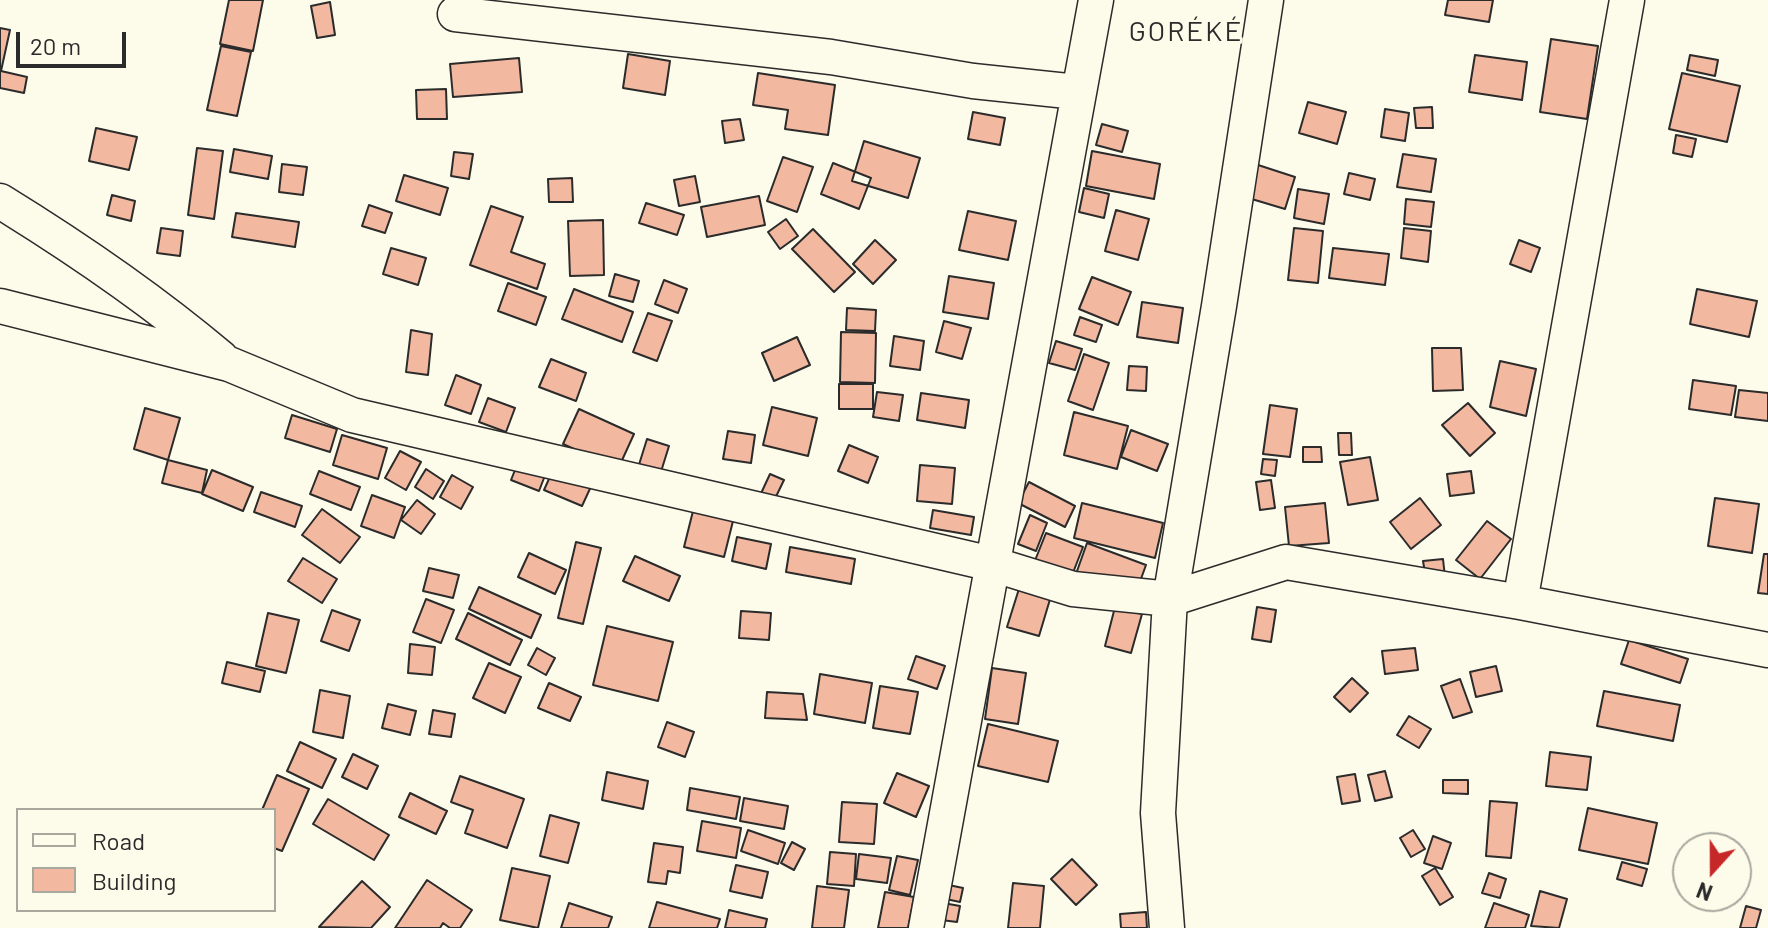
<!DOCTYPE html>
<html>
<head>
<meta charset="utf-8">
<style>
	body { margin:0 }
	#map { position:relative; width:1768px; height:928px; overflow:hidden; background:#fdfbea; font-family:Barlow,sans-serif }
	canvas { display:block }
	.legend { position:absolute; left:16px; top:808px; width:260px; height:104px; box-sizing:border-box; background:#fdfbea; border:2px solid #a9a89e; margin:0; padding:10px 14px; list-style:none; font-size:24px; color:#2b2b2b }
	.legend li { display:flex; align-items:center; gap:16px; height:40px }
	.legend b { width:40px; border:2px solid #a9a89e }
	.north { position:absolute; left:1672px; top:832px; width:80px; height:80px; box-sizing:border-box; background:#fdfbea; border:2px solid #a9a89e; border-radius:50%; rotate:201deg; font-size:22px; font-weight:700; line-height:32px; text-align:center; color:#2b2b2b }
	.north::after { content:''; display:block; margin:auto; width:28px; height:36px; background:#c62828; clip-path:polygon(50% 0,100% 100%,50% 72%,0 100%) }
	.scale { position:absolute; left:16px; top:32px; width:110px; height:36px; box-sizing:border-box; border:4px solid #2b2b2b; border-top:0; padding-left:10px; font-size:24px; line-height:28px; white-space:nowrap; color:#2b2b2b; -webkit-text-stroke:6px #fdfbea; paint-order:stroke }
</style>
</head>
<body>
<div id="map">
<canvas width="1768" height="928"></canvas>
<ul class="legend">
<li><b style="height:10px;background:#fdfbea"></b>Road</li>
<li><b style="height:22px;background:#f2b8a0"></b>Building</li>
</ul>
<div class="north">N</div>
<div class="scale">20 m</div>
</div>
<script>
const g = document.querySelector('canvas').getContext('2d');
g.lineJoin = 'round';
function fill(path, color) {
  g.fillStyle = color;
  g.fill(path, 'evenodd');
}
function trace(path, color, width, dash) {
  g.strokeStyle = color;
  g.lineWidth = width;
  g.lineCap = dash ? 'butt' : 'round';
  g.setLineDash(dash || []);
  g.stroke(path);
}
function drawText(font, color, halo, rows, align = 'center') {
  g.font = font + ' Barlow,sans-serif';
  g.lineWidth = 6;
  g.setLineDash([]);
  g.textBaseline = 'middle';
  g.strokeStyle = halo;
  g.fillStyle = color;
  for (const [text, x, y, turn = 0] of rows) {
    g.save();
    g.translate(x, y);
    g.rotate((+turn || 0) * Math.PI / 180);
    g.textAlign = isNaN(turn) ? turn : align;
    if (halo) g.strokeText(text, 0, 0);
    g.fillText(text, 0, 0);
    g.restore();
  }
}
const building = new Path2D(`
	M229,0h34l-10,51 -33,-7z
	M1448,0h45l-4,22 -44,-7z
	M330,2l5,33 -18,3 -6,-32z
	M0,28l10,2 -9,41 26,6 -3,16 -24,-5z
	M1551,39l47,7 -11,73 -47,-7z
	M221,46l30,6 -14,64 -30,-6z
	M628,54l42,7 -5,34 -42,-7z
	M1475,55l52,7 -5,38 -53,-8z
	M1690,55l28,5 -3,16 -28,-6z
	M519,58l3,34 -69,5 -3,-33z
	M758,73l77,12 -7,50 -43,-6 3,-19 -35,-5z
	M1682,73l58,13 -13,56 -58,-13z
	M446,89l1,30h-30l-1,-29z
	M1308,102l38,10 -9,32 -38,-11z
	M1432,107l1,21h-17l-2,-20z
	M1385,109l24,4 -4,28 -24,-4z
	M973,112l32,6 -5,27 -32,-6z
	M740,119l4,21 -19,3 -3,-22z
	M1102,124l26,7 -6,21 -26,-7z
	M96,128l41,9 -8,33 -40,-9z
	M1676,135l20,4 -4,18 -19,-4z
	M864,141l56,17 -12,40 -56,-17z
	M197,148l26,3 -9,68 -26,-4z
	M234,149l38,7 -4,23 -38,-7z
	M1092,151l68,13 -6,35 -68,-13z
	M454,152l19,2 -4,25 -18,-3z
	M1403,154l33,5 -5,33 -34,-5z
	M783,157l30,10 -16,45 -30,-11z
	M833,163l38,15 -12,31 -38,-15z
	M282,164l25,3 -4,28 -24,-3z
	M1255,164l40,13 -10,32 -40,-12z
	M1349,173l26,6 -5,21 -26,-6z
	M404,175l44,13 -8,27 -44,-14z
	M695,176l5,26 -21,4 -5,-26z
	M572,178l1,24h-24l-1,-23z
	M1084,188l25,6 -5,24 -25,-6z
	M1298,189l31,5 -5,30 -30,-6z
	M112,195l23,6 -4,20 -24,-6z
	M759,196l6,29 -58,12 -6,-30z
	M1406,199l28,3 -3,25 -27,-3z
	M646,203l38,12 -7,20 -38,-12z
	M369,205l23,8 -7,20 -23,-7z
	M491,206l32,11 -12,35 34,12 -8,25 -67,-24z
	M1116,210l33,9 -11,41 -33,-9z
	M968,211l48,10 -8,39 -49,-10z
	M236,213l63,9 -4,25 -63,-10z
	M786,219l12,17 -18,13 -12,-17z
	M603,220l1,55 -34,1 -2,-55z
	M161,228l22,3 -3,25 -23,-3z
	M1294,228l29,3 -5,52 -30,-3z
	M1404,228l27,3 -3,31 -27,-4z
	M813,229l42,43 -21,20 -42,-43z
	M875,240l21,20 -23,24 -20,-20z
	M1519,240l21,8 -9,24 -21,-8z
	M391,248l35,10 -8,27 -35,-11z
	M1333,248l56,6 -4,31 -56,-7z
	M615,274l24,7 -6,21 -24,-6z
	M949,276l45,7 -6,36 -45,-7z
	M1092,277l39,15 -13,33 -39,-16z
	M664,280l23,9 -9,24 -23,-9z
	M508,283l38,14 -10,28 -38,-14z
	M574,289l59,23 -11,30 -60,-23z
	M1697,289l60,12 -8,36 -59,-13z
	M1142,302l41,6 -5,35 -41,-6z
	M847,308l29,2 -1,21 -29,-1z
	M648,313l24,8 -15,40 -24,-9z
	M1080,317l22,8 -6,17 -22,-7z
	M944,321l27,7 -9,31 -26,-7z
	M411,330l21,4 -4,41 -22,-3z
	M841,332l35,1 -1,50 -35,-1z
	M894,336l30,5 -4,29 -30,-4z
	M797,337l13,28 -36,16 -12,-28z
	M1056,341l26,8 -7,21 -26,-7z
	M1432,348h29l2,42 -30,1z
	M1084,354l25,9 -16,47 -25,-9z
	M551,359l35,14 -10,28 -37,-14z
	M1500,361l36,8 -10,47 -36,-9z
	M1129,366l18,1 -1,24 -19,-1z
	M456,375l25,10 -10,29 -26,-9z
	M1693,380l43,6 -5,29 -42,-6z
	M839,384h34v25h-34z
	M1739,390l29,3v28l-33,-4z
	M877,392l26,3 -4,26 -26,-4z
	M921,393l48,7 -4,28 -48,-8z
	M488,398l27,10 -9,24 -27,-10z
	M1468,403l27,30 -25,23 -28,-31z
	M1270,405l27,4 -7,48 -27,-3z
	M772,407l45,11 -9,38 -45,-11z
	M145,408l35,10 -12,42 -34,-11z
	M579,409l55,25 -16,35 -55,-25z
	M1074,412l54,14 -11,43 -53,-14z
	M292,415l45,14 -7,23 -45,-14z
	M1131,430l37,14 -11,27 -36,-14z
	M728,431l27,4 -4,28 -28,-4z
	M1338,433h13l1,22h-13z
	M342,435l45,13 -9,31 -45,-14z
	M647,439l22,7 -10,32 -22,-7z
	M849,445l29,12 -10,26 -30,-12z
	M1303,447h18l1,15h-19z
	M523,450l28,10 -12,31 -28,-11z
	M562,450l38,17 -18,39 -38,-16z
	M400,451l21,11 -15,28 -21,-12z
	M1370,457l8,43 -30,5 -8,-43z
	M1263,459l14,1 -2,16 -14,-2z
	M168,460l39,10 -5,23 -40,-10z
	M920,465l35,3 -3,36 -35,-3z
	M426,469l18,12 -11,18 -18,-12z
	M212,470l41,17 -10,24 -41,-17z
	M319,471l41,16 -9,23 -41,-16z
	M1471,471l3,22 -24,3 -3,-22z
	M770,474l14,6 -14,29 -13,-7z
	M452,475l21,12 -12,22 -21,-12z
	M1271,480l4,28 -15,2 -4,-28z
	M1029,482l46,24 -10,21 -47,-24z
	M700,483l40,10 -16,64 -40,-10z
	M261,492l41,14 -7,21 -41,-15z
	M372,495l33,12 -11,31 -33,-12z
	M1420,498l21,27 -30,24 -21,-27z
	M1715,498l44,6 -7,49 -44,-7z
	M417,500l18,14 -14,20 -20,-14z
	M1082,503l81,20 -8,35 -81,-20z
	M1325,503l4,40 -40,3 -4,-39z
	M322,509l38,28 -20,26 -38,-28z
	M933,510l41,7 -3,18 -41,-7z
	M1030,515l17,8 -11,28 -18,-7z
	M1487,521l24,18 -31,40 -24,-19z
	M1046,533l37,14 -14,36 -37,-15z
	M737,537l34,7 -5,25 -34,-8z
	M576,542l25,6 -18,76 -25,-6z
	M1087,543l59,22 -16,44 -59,-21z
	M790,547l65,12 -4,25 -65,-12z
	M529,553l37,17 -11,24 -37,-17z
	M1764,554h4v40l-10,-1z
	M635,556l45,20 -11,25 -46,-20z
	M303,558l34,21 -15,24 -34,-22z
	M1443,559l2,18 -19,2 -3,-18z
	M429,568l30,7 -6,23 -30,-7z
	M1023,576l31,10 -15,50 -32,-9z
	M479,587l62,28 -10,23 -62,-29z
	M426,599l28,11 -13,33 -28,-11z
	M1115,607l27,7 -11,39 -26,-7z
	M1257,607l19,3 -5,32 -19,-3z
	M332,610l28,10 -11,31 -28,-10z
	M741,611l30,2 -2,27 -30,-2z
	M268,613l31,7 -13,53 -30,-7z
	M468,613l54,27 -12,25 -54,-26z
	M607,626l66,16 -15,59 -65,-16z
	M1629,640l59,19 -8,24 -59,-19z
	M410,644l25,3 -3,28 -24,-2z
	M537,648l18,10 -9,17 -18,-10z
	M1415,648l3,22 -33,4 -3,-23z
	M916,656l29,10 -8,23 -29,-10z
	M227,662l38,9 -5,21 -38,-9z
	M489,663l32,14 -16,36 -32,-15z
	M1496,666l6,25 -26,6 -6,-25z
	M992,668l34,5 -8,51 -33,-5z
	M820,674l52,9 -7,40 -51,-9z
	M1352,678l16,15 -18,19 -16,-15z
	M1460,679l12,33 -19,6 -12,-32z
	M549,683l32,14 -11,24 -32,-13z
	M880,686l38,6 -8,42 -37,-6z
	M320,690l30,6 -7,42 -30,-6z
	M1604,691l76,14 -7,36 -76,-15z
	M767,692l36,2 4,26 -42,-2z
	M388,704l28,7 -6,24 -28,-7z
	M433,710l22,4 -4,23 -22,-3z
	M1409,716l22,13 -12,19 -22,-13z
	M667,722l27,10 -9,25 -27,-10z
	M988,724l70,17 -10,41 -70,-16z
	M300,742l36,17 -14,29 -35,-17z
	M1550,752l41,5 -4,33 -41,-4z
	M353,754l25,12 -11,23 -25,-12z
	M1385,771l7,26 -17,4 -7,-26z
	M607,772l41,9 -5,28 -41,-9z
	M897,773l32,13 -13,31 -32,-14z
	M1355,774l5,27 -18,3 -5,-27z
	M277,775l32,14 -27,62 -8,-3v-38h-12z
	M460,776l64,23 -17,49 -42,-15 8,-23 -22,-8z
	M1443,780h25v14l-25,-1z
	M690,788l50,9 -4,22 -49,-9z
	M410,793l37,18 -11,23 -37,-17z
	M744,798l44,8 -4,23 -44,-8z
	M328,799l61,36 -15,25 -61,-36z
	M1490,801l27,2 -6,55 -25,-2z
	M842,802l35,2 -3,40 -35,-2z
	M1588,808l69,15 -9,41 -69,-14z
	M550,815l29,8 -11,40 -28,-7z
	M702,821l39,7 -5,30 -39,-7z
	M748,830l37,13 -7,21 -37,-13z
	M1413,830l12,19 -14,8 -11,-19z
	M1433,836l18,7 -9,26 -18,-6z
	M792,842l13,7 -11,21 -13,-7z
	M654,843l29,4 -3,26 -12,-2 -2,13 -18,-2z
	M830,852l26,2 -2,32 -27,-2z
	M859,854l32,4 -4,25 -31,-4z
	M897,856l21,4 -8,35 -21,-5z
	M1072,859l25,26 -21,20 -25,-26z
	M1622,862l25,7 -5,17 -25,-7z
	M736,865l32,7 -6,26 -32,-7z
	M512,868l38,8 -12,52 -38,-8z
	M1435,868l18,29 -13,8 -18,-29z
	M1489,873l17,6 -6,19 -18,-5z
	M427,880l45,30 -12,18h-10l-7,-5 -3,5h-45z
	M362,881l28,26 -19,21 -52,-1z
	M1013,883l31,3 -4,42h-32z
	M944,884l19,4 -3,14 -19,-4z
	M817,886l32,4 -5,38h-32z
	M1540,891l27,8 -8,29 -28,-2z
	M885,892l29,5 -6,31h-30z
	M657,902l63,17 -3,9h-68z
	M569,903l43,14 -4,11h-47z
	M943,903l17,3 -3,16 -16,-2z
	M1494,903l35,12 -4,13h-40z
	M1746,906l15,4 -5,18h-16z
	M729,910l38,9 -2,9h-40z
	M1146,912l1,16h-26l-1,-14z`);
fill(building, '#f2b8a0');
trace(building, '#2b2b2b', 2);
const street = new Path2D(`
	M455,14l376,43 142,24 104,11
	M0,201c78,48 151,98 221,157
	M0,306l229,58 123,51 640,149 81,25 97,10 116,-37 234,40 248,48
	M1520,602l107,-602
	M926,928l170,-928
	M1167,928l-9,-115 12,-214 49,-293 47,-306`);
trace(street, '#2b2b2b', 37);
trace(street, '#fdfbea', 34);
g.letterSpacing = '2px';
drawText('28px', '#2b2b2b', '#fdfbea', [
	["GORÉKÉ",1186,32]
]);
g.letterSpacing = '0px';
</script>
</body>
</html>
